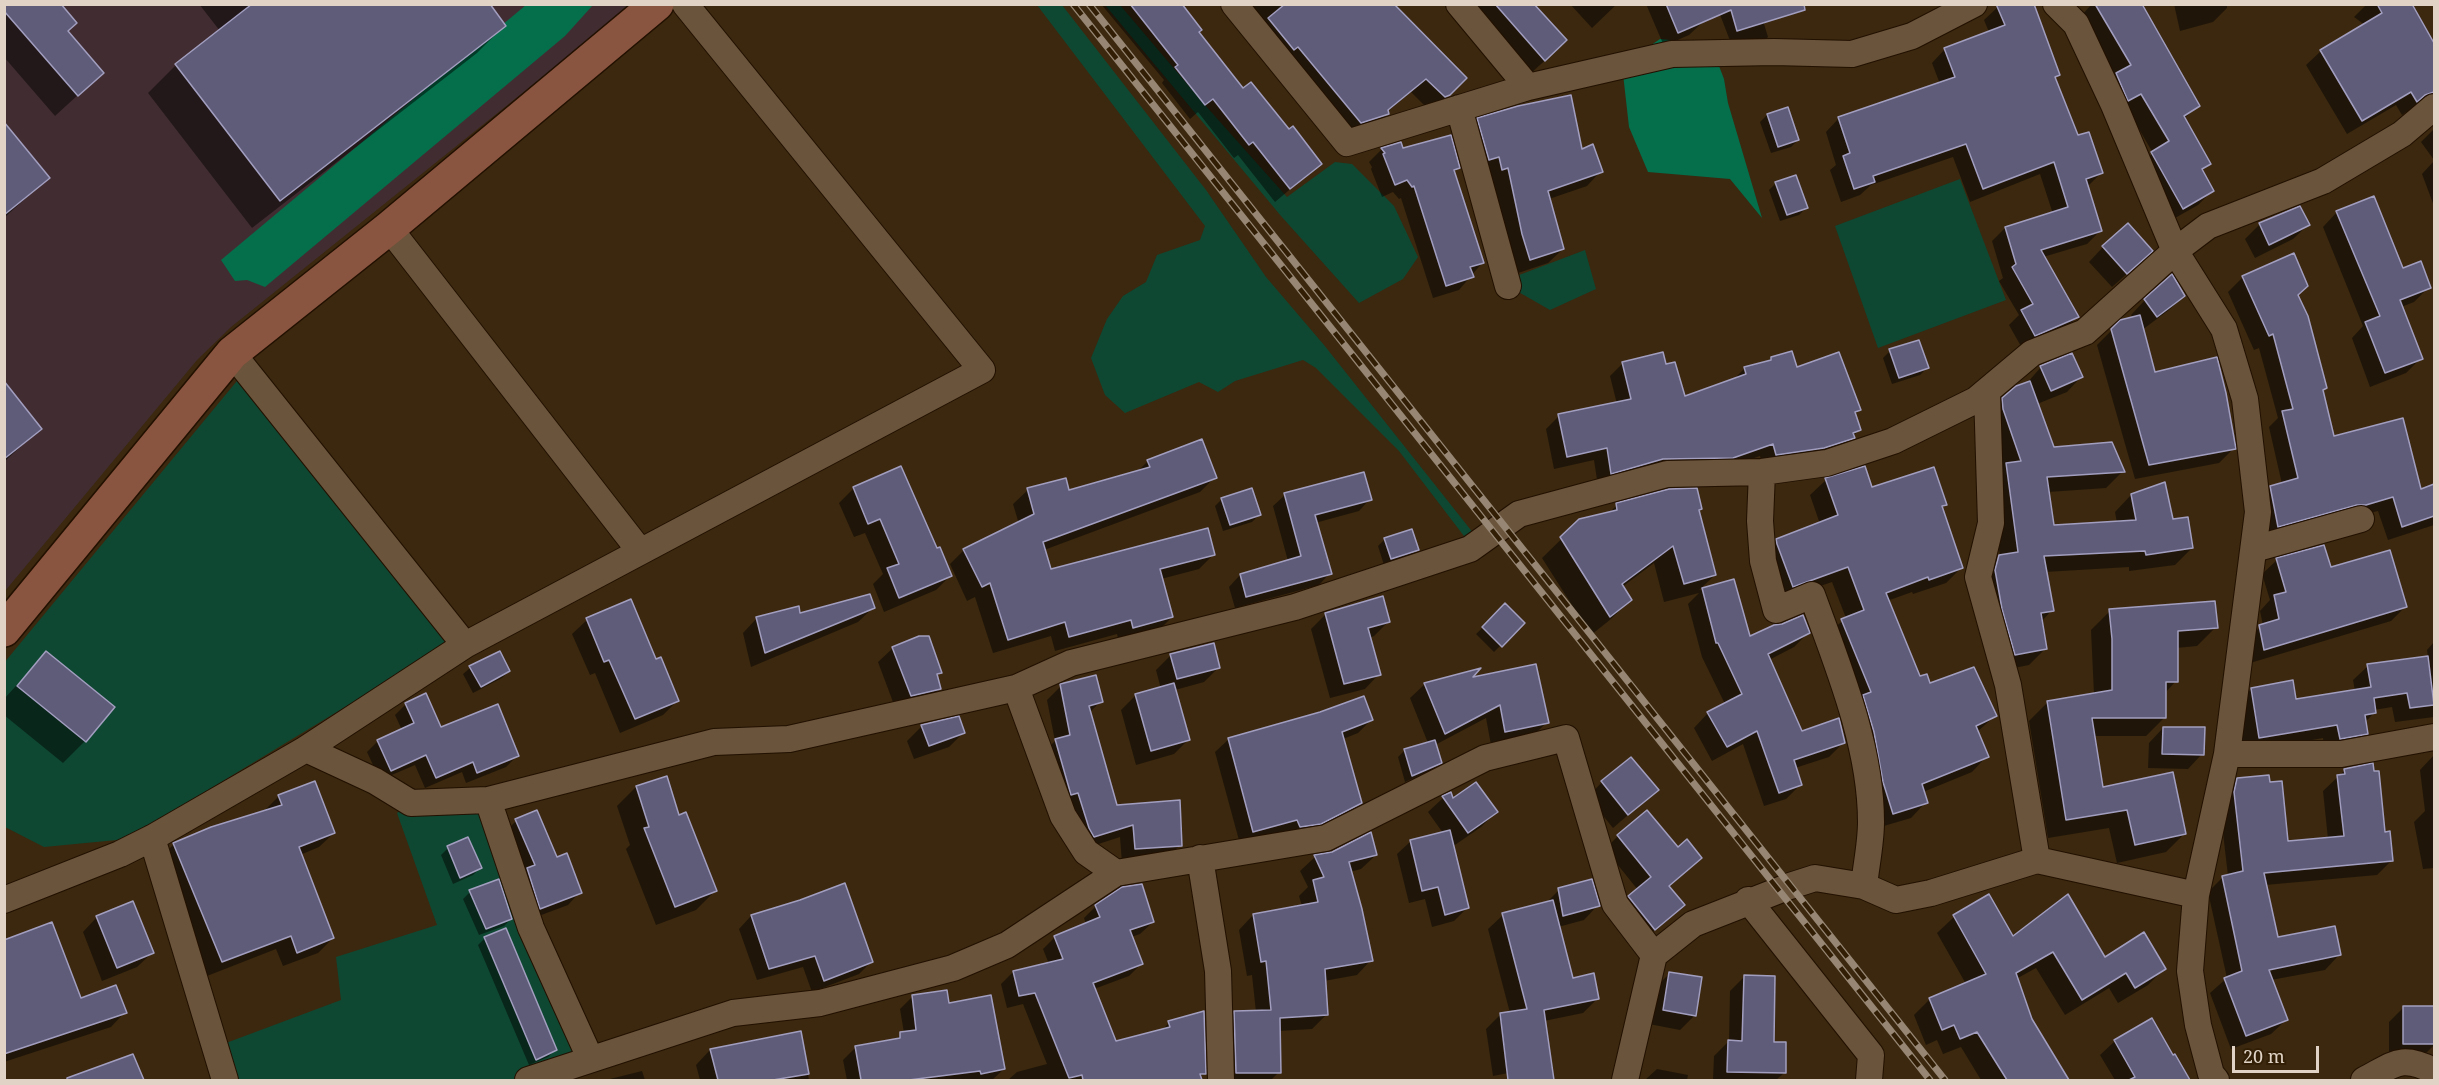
<!DOCTYPE html>
<html>
<head>
<meta charset="utf-8">
<style>
	body { margin:0 }
	#map { position:relative; width:2439px; height:1085px; overflow:hidden; background:#3b280f; font-family:"Noto Serif",serif }
	canvas { display:block }
	.frame { position:absolute; inset:0; border:6px solid #e1d4c6; pointer-events:none }
	.scale { position:absolute; left:2232px; top:1046px; width:87px; height:27px; box-sizing:border-box; border:3px solid #e1d4c6; border-top:0; padding-left:8px; font-size:18px; line-height:21px; white-space:nowrap; color:#e1d4c6; -webkit-text-stroke:4px #311e05; paint-order:stroke }
</style>
</head>
<body>
<div id="map">
<canvas width="2439" height="1085"></canvas>
<div class="frame"></div>
<div class="scale">20 m</div>
</div>
<script>
const g = document.querySelector('canvas').getContext('2d');
g.lineJoin = 'round';
function fill(path, color) {
  g.fillStyle = color;
  g.fill(path, 'evenodd');
}
function trace(path, color, width, dash) {
  g.strokeStyle = color;
  g.lineWidth = width;
  g.lineCap = dash ? 'butt' : 'round';
  g.setLineDash(dash || []);
  g.stroke(path);
}
fill(new Path2D(`
	M5,5h627l-401,322 -34,33 -192,231z`), '#412d31');
fill(new Path2D(`
	M1037,5h25l144,185 60,87 58,68 150,189 -7,6 -68,-89 -83,-83 -13,-8 -68,21 -17,11 -19,-10 -74,31 -20,-18 -14,-37 16,-39 16,-23 23,-14 11,-27 43,-15 5,-14z
	M1105,5h15l85,100 82,92 48,-35 17,2 42,42 24,51 -15,22 -44,24 -78,-87z
	M1960,179l46,121 -128,48 -43,-122z
	M1585,250l11,39 -46,21 -42,-24 -2,-6z
	M246,370l213,268 -332,201 -83,8 -39,-20 -1,-164z
	M411,803l82,11 86,248 -62,18h-283l-8,-37 115,-43 -5,-43 101,-32 -40,-112z`), '#0f4832');
fill(new Path2D(`
	M526,5h67l-28,31 -300,251 -18,-7 -12,1 -14,-21z
	M1660,39l30,3 24,11 10,26 4,24 34,115 -32,-39 -82,-7 -19,-45 -7,-62z`), '#056e4b');
fill(new Path2D(`
	M4,4l62,27 36,42 -47,43 -51,-59z
	M199,4h289l16,22 -27,27 -225,175 -104,-135 28,-28 44,-34z
	M1101,4h79l18,28 45,58 77,74 -45,38 -37,-47 -4,3 -36,-46 -8,7 -28,-36 2,-3z
	M1230,4h87l148,74 -31,31 -4,2 -19,-19 -24,20 1,2 -15,14 -27,9z
	M1465,4h60l26,51 -21,19z
	M1570,4h47l-25,24z
	M1646,4h51l7,17 -15,14 -25,11z
	M1758,4l10,33 -14,14h-20l-15,-39z
	M2001,4l57,71 -4,4 23,58 24,36 -14,14 13,44 -13,13 -44,13 34,60 -13,13 -42,18 -13,-23 10,-10 -20,-34 4,-3 -11,-37 13,-13 48,-14 -13,-40 -70,28 -17,-45 -82,28 -11,10 -19,7 -11,-32 6,-5 -10,-33 13,-14 101,-34 -8,-21 13,-14 44,-17 -5,-12z
	M2092,4h48l58,101 -14,14 25,45 -8,8 11,19 -14,14 -30,17 -31,-54 16,-15 -27,-46 -46,-90z
	M2174,4h53v4l-14,14 -33,9z
	M2367,4h48l-3,3 22,39v73l-18,-13 -14,9 -6,-10 -49,29 -41,-69 15,-14 44,-26 -11,-8z
	M1787,108l11,32 -7,7 -20,6 -11,-31 7,-7z
	M1478,120l103,31 20,20 -14,15 -38,13 14,50 -15,14 -33,11 -22,-92 -5,1 -24,-49z
	M2434,123v37l-13,-18 13,-13z
	M4,143l44,35 -44,40z
	M1400,144l2,6 56,18 -5,5 30,89 -24,28 -26,8 -32,-100 -2,1 -6,-7 -11,5 -11,-28 1,-2 -3,-5 13,-13z
	M2434,161v45l-12,-32z
	M1776,183l30,25 -7,7 -19,6 -11,-31z
	M2337,212l65,58 27,17 -15,15 -13,5 20,51 -15,15 -36,14 -18,-49 11,-12 -40,-99z
	M2260,224l48,1 -15,14 -38,19 -10,-19z
	M2103,247l34,18 -25,22 -23,-25z
	M2243,277l54,19 29,92 -4,4 11,46 87,53 14,-5v39l-46,15 -10,-29 -114,29 -8,-38 15,-15 11,-3 -13,-57 9,-9 -19,-70 -5,2 -26,-58z
	M2184,296l-15,14 -27,20 12,44 80,74 -15,15 -84,16 -38,-134 15,-15 21,-12 -2,-3 14,-15z
	M1890,351l37,17 -7,7 -28,9 -9,-26z
	M1771,358l25,11 63,41 -5,5 5,15 -19,20 -77,17 -3,-11 -41,14 -121,16 -4,-26 -40,9 -8,-40 13,-13 58,-12 -7,-28 13,-13 42,3 19,32 49,-18 12,-12 22,-6z
	M2041,367l40,10 -14,15 -30,12 16,45 70,22 -17,17 -58,4 5,34 64,-3 -2,-11 16,-17 41,26 20,27 -17,17 -46,6v-4l-84,5 7,38 -11,12 5,26 -17,17 -30,6 -17,-97 18,-18 -10,-75 -4,-65 17,-17 24,-16z
	M4,383l36,46 -36,33z
	M1148,461l67,16 -15,15 -156,58 6,20 163,-15 -14,14 -38,10 11,38 -15,15 -38,10 -2,-8 -62,17 -4,-15 -58,17 -18,-56 -8,4 -17,-37 14,-14 55,-26 -6,-20 15,-14 40,1 69,-19z
	M1826,480l119,24 -4,5 20,59 -15,15 -33,11 -1,-2 -25,9 32,77 77,37 -19,17 10,24 -15,16 -49,20 3,10 -15,16 -34,10 -51,-193 20,-17 -14,-36 -55,19 -16,-45 16,-16 43,-16 -10,-29z
	M854,488l82,62 14,26 -14,14 -52,22 -11,-28 10,-10 -18,-41 -11,4 -15,-34z
	M1285,495l85,4 -11,12 -44,12 15,50 -11,12 -84,23 -6,-21 11,-12 48,-14 -15,-55z
	M1222,499l37,16 -7,7 -29,9 -8,-25z
	M1617,505l84,4 -3,3 17,63 -16,15 34,-9 16,57 59,-5 -14,14 -25,13 32,73 43,9 -15,15 -34,11 6,16 -15,15 -22,7 -21,-62 -31,17 -18,-33 14,-15 17,-9 -23,-47 -14,-53 11,-11 -35,9 -10,-39 -32,24 8,13 -19,19 -20,16 -49,-77 38,-37 28,-7z
	M1385,539l32,11 -7,7 -26,8 -6,-19z
	M2277,560l53,9 75,38 -14,14 -141,42 -5,-23 18,-15 -3,-14 10,-11 -8,-26z
	M1505,606l18,17 -29,29 -18,-18z
	M873,608l-15,14 -107,45 -8,-34 14,-15z
	M2110,611l106,16 -19,19 -21,2v33l-11,12v24l-19,19h-53l9,53 83,44 -19,19 -49,11 -8,-35 -61,10 -19,-117 19,-19 46,-8 -3,-64z
	M1326,614l62,8 -14,14 -5,2 10,36 -14,15 -35,9 -19,-69z
	M587,620l69,41 22,39 -15,15 -43,18 -25,-60 -5,2 -18,-41z
	M2434,642v75l-39,5 -3,-15 -18,3v3l-9,9 2,11 -15,15 -27,5 -2,-15 -78,14 -8,-48 14,-15 44,12 60,-10 -2,-11 15,-14 60,-9 -1,-7z
	M893,648l47,24 -4,4 4,13 -15,14 -29,7 -18,-48z
	M46,653l67,54 -28,34 -22,22 -59,-48v-16z
	M1171,655l48,12 -15,15 -29,8 14,49 -15,15 -38,11 -15,-55 14,-14 26,-7 -5,-19z
	M470,668l39,3 -7,7 -29,15 -10,-19z
	M1468,680l79,42 -15,15 -41,8 -5,-27 -51,27 6,17 -7,7 -29,13 -7,-25 7,-7 23,-7 -18,-45 15,-14z
	M1061,686l40,15 -12,12 26,94 65,38 -14,14 -44,4 -2,-26 -40,13 -38,-96 13,-13 -8,-41z
	M406,704l34,25 77,27 -11,11 -40,16 -4,-11 -37,16 -10,-23 -35,15 -13,-28 11,-11 24,-11 -7,-15z
	M1371,720l-13,13 -15,6 18,63 -13,14 -41,20 -67,8 -25,-92 14,-13z
	M922,726l41,7 -14,14 -35,12 -7,-18z
	M2163,728l39,26 -14,15 -40,-1 1,-25z
	M2434,755v113l-11,1 -9,-47 11,-11 -5,-41z
	M2345,770l39,63 8,27 -15,15 -112,10 11,54 63,16 -14,15 -54,10 15,40 -15,14 -40,15 -21,-56 17,-15 -19,-86 15,-15 5,-1 -8,-69 3,-13 15,-15 48,64 42,-4 -5,-48z
	M1602,782l55,8 -44,38 -25,-31z
	M636,787l42,30 37,74 -19,19 -40,15 -30,-76 4,-4 -13,-39z
	M1450,794l2,6 44,12 -15,15 -29,20 15,61 -13,13 -22,6 -7,-28 -16,4 -12,-49 14,-13 32,-8 -15,-21 15,-14z
	M279,796l55,37 -15,14 -19,8 33,83 -15,15 -35,13 -7,-17 -69,27 -48,-117 15,-15 90,-33z
	M516,821l40,38 24,33 -12,13 -40,15 -24,-87z
	M1618,836l59,13 23,9 -32,29 15,18 -42,37 -25,-32 22,-20 -33,-41z
	M448,848l32,20 -7,7 -20,9 -12,-29z
	M1333,853l43,2 -15,14 -11,3 21,88 -14,15 -33,6 3,33 -15,15 -34,2 1,41 -8,8h-49l-2,-53 15,-15h21l-4,-37 -5,1 -8,-46 14,-15 49,-9 -3,-10 9,-9 -8,-16 15,-14z
	M1559,890l39,15 -14,15 -26,7 14,52 26,19 -15,15 -39,8 -10,47 -41,8 -7,-47 15,-15 9,-1 -22,-84 15,-14 43,-12z
	M470,892l41,27 -7,7 -25,9 -16,-36z
	M1989,896l24,42 91,21 60,10 -16,16 -30,18 -9,-15 -44,27 -29,-47 -20,11 14,41 37,60h-86l-20,-33 -18,7 -6,-14 -11,5 -12,-30 16,-16 36,-15 -29,-51 17,-16z
	M1096,906l57,16 -13,12 -9,3 10,27 -12,12 -35,13 21,53 46,-11 8,-8 35,50 -7,7h-189l9,-8 30,-8 -24,-60 -16,4 -6,-24 12,-12 36,-8 -6,-15 12,-12 31,-13 -2,-6z
	M751,916l120,46 -12,12 -47,18 -9,-25 -46,13 -18,-51z
	M97,917l55,36 -15,14 -35,14 -19,-49z
	M485,938l70,112 -7,7 -19,8 -51,-120z
	M4,942l77,58 44,12 -14,15 -107,35z
	M1670,973l25,42 -15,15 -31,-6 6,-36z
	M1745,976l39,97 -8,7h-63l1,-24 15,-15 1,-50z
	M912,997l92,72 -12,11h-145l-4,-20 12,-12 38,-7 11,-8 -4,-24z
	M2404,1007h30v38l-13,13h-32v-36z
	M800,1032l9,48h-109l-4,-15 14,-15z
	M2115,1041l57,16 16,23h-73l-15,-25z
	M132,1055l11,25h-80z
	M1657,1069l31,6 -1,5h-42z
	M642,1071l3,9h-39z`), '#0007');
const building = new Path2D(`
	M4,4h57l16,19 -9,8 36,42 -26,23 -74,-85z
	M252,4h238l16,22 -226,175 -105,-137z
	M1130,4h52l20,26 -3,2 44,56 8,-6 38,47 4,-3 29,38 -32,25 -37,-47 -4,3 -36,-46 -8,6 -30,-38 3,-2z
	M1285,4h109l73,74 -17,17 -5,2 -19,-18 -38,31 1,4 -28,9 -63,-76 -4,3 -26,-32z
	M1495,4h39l33,36 -22,21z
	M1666,4h138l1,6 -68,21 -6,-21 -53,23z
	M1996,4h38l26,71 -5,2 23,58 11,-3 14,41 -17,6 16,52 -61,19 38,67 -44,19 -14,-26 12,-6 -21,-37 4,-3 -11,-37 63,-20 -14,-45 -71,27 -17,-45 -93,32 2,6 -21,7 -11,-33 7,-3 -12,-36 117,-40 -11,-29 61,-23z
	M2095,4h47l58,102 -16,10 27,48 -9,5 12,22 -31,18 -32,-57 18,-11 -28,-47 -13,7 -12,-28 15,-8z
	M2377,4h35l22,39v49l-9,3 -8,7 -6,-10 -49,29 -42,-71 62,-37z
	M1571,95l11,54 11,-5 10,28 -55,19 16,58 -34,11 -8,-26 -14,-66 -6,2 -3,-13 -10,3 -12,-42 41,-12z
	M1788,107l11,33 -21,7 -11,-33z
	M4,122l46,56 -46,37z
	M1451,135l9,33 -6,2 30,93 -14,4 4,10 -28,9 -32,-100 -2,1 -5,-7 -12,5 -12,-31 2,-1 -4,-5 20,-6 2,6z
	M1796,175l12,33 -21,7 -12,-33z
	M2374,196l29,72 18,-7 10,27 -31,12 23,59 -38,14 -20,-51 15,-6 -44,-105z
	M2300,206l10,19 -41,20 -10,-22z
	M2128,223l25,28 -26,23 -25,-28z
	M2294,253l14,33 -10,9 10,21 19,72 -4,2 11,46 69,-18 18,71 13,-5v32l-32,11 -9,-30 -27,8h-9l-79,22 -8,-41 28,-8 -16,-67 11,-2 -20,-75 -4,2 -27,-60z
	M2172,274l13,22 -28,21 -13,-18z
	M2140,315l15,57 62,-15 9,36 10,56 -87,16 -38,-136 9,-9z
	M1919,340l10,28 -30,10 -10,-29z
	M1792,351l5,16 42,-15 22,58 -6,2 6,18 -8,3 2,5 -31,10 -48,7 -3,-11 -40,14 -70,1 -52,15 -4,-26 -40,9 -9,-43 73,-15 -9,-37 41,-10 3,12 9,-2 10,34 61,-22 -2,-7 27,-7v-3z
	M2072,353l11,24 -32,14 -11,-25z
	M4,381l38,48 -38,30z
	M2030,381l24,66 58,-5 13,30 -78,5 7,48 82,-5 -5,-26 34,-12 8,37 15,-2 5,31 -47,7 -1,-4 -101,5 10,55 -13,2 6,36 -32,6 -13,-46 -7,-39 4,-15 19,-3 -12,-89 15,-2 -18,-52 -1,-11 14,-12z
	M1202,439l15,39 -174,64 8,27 157,-41 7,27 -55,14 13,48 -40,11 -2,-8 -62,17 -4,-15 -57,18 -18,-57 -8,4 -19,-38 71,-35 -7,-26 39,-10 3,12 81,-23 -3,-7z
	M901,466l36,82 3,-1 12,29 -53,22 -12,-30 12,-4 -19,-45 -12,5 -15,-37z
	M1865,466l7,21 62,-20 13,38 -5,1 21,62 -34,12 -1,-3 -42,16 34,83 7,-2 3,9 44,-16 23,49 -21,10 13,31 -67,27 6,19 -35,11 -10,-32 -9,-50 -11,-37 8,-3 -30,-73 23,-9 -16,-43 -55,20 -16,-43 -1,-5 62,-24 -13,-37z
	M1364,472l8,28 -57,15 17,59 -86,23 -6,-23 61,-18 -17,-63z
	M1252,488l9,27 -31,10 -9,-27z
	M1697,488l5,21 -3,1 17,65 -32,9 -11,-38 -51,38 10,16 -22,17 -50,-80 19,-18 38,-9 -1,-7 53,-14z
	M1412,529l7,21 -28,9 -7,-21z
	M2324,545l7,22 59,-17 17,57 -143,43 -5,-25 20,-6 -5,-24 12,-3 -10,-34z
	M1734,579l16,57 24,-11 8,-1 21,-9 7,18 -42,21 34,77 37,-13 6,25 -51,17 8,25 -23,8 -22,-62 -30,16 -20,-35 35,-18 -24,-51h-2l-14,-55z
	M870,594l5,14 -110,45 -9,-36 43,-11 1,7z
	M1383,596l7,26 -22,6 13,47 -37,9 -19,-71z
	M631,599l25,60 5,-2 18,44 -44,18 -26,-59 -5,2 -18,-44z
	M2215,601l3,27 -40,3v51h-12v36h-74l11,69 70,-15 13,62 -51,11 -8,-35 -61,10 -19,-119 65,-11v-51l-3,-30z
	M1505,603l20,20 -23,24 -20,-20z
	M919,636h10l13,37 -5,1 4,15 -30,7 -19,-49z
	M1214,643l6,25 -43,11 -7,-25z
	M46,651l69,56 -29,35 -69,-56z
	M500,651l10,20 -29,16 -12,-21z
	M2428,656l6,49 -24,3 -3,-15 -33,5 2,15 -11,2 3,19 -28,5 -3,-14 -78,13 -8,-50 42,-8 3,19 75,-12 -4,-23z
	M1536,664l13,59 -44,9 -5,-27 -55,29 -21,-51 57,-15 -8,9z
	M1096,675l7,27 -14,4 28,99 63,-5 2,46 -47,3 -2,-24 -39,12 -5,-9 -11,-35 -7,2 -16,-56 15,-4 -10,-51z
	M1174,683l16,57 -39,11 -16,-57z
	M426,693l15,34 57,-23 21,52 -42,17 -4,-11 -37,16 -10,-23 -35,16 -14,-31 37,-17 -9,-20z
	M1364,696l9,24 -31,12 20,71 -41,21 -21,3 -3,-7 -44,12 -25,-94 92,-26z
	M959,716l6,17 -36,13 -8,-21z
	M2163,727h42l-1,28 -42,-1z
	M1435,740l7,23 -30,13 -8,-27z
	M1631,757l28,33 -31,25 -27,-34z
	M2373,763l1,8h5l6,61 5,-1 3,30 -129,12 14,64 57,-11 6,29 -72,15 19,50 -42,16 -22,-58 18,-7 -20,-95 21,-5 -9,-79 3,-14 32,-3 1,7 12,-1 6,60 56,-5 -7,-61 8,-1 -1,-5z
	M667,776l12,39 7,-3 31,79 -42,16 -31,-79 5,-1 -13,-41z
	M315,781l20,52 -36,14 35,91 -37,15 -6,-17 -69,26 -49,-119 38,-16 71,-22 -4,-10z
	M1476,782l22,30 -30,21 -26,-37 9,-4 2,6z
	M537,810l20,47 10,-4 15,40 -42,16 -13,-41 8,-3 -20,-46z
	M1647,810l31,37 9,-8 15,19 -33,28 16,19 -30,25 -27,-34 23,-19 -34,-42z
	M1450,830l19,78 -24,7 -7,-28 -16,4 -12,-51z
	M1371,832l6,23 -28,7 13,47 11,52 -48,8 3,46 -48,3 1,55h-45l-2,-62 37,-1 -5,-49 -5,1 -8,-48 65,-12 -5,-22 11,-3 -10,-22 18,-3z
	M468,837l14,31 -22,10 -13,-32z
	M499,879l13,40 -26,10 -17,-39z
	M1592,879l8,27 -37,10 -5,-28z
	M845,883l28,79 -49,19 -9,-25 -46,13 -18,-54 49,-15z
	M1142,884l12,38 -24,8 13,34 -50,19 23,58 54,-14 -2,-6 36,-10 2,63h-6l2,6h-119l-1,-5 -13,3 -34,-85 -16,3 -6,-25 50,-12 -9,-23 46,-19 -5,-12 27,-18z
	M1989,894l24,42 55,-42 37,63 39,-25 22,37 -31,19 -9,-15 -44,27 -29,-48 -37,21 16,46 37,61h-62l-30,-48 -17,7 -6,-14 -12,5 -13,-32 57,-24 -33,-59z
	M1553,900l20,78 21,-5 5,26 -55,11 10,70h-46l-8,-67 27,-4 -25,-96z
	M133,901l21,52 -37,15 -21,-52z
	M52,922l29,76 35,-13 11,28 -123,41v-114z
	M506,928l51,122 -21,10 -52,-123z
	M1669,972l33,5 -6,39 -33,-6z
	M1744,975l31,1 -1,66h12v31l-59,-1 1,-32 14,1z
	M947,990l2,13 42,-8 14,74 -24,5 -1,-3 -71,9h-48l-6,-34 45,-8v-6l16,-2 -4,-35z
	M2403,1006h31v38h-31z
	M2152,1018l21,37 2,-1 15,26h-61l6,-3 -21,-37z
	M801,1031l8,43 -36,6h-55l-8,-31z
	M133,1054l11,26h-77v-2z`);
fill(building, '#5f5c7a');
trace(building, '#a29ebf', 1.5);
const street = new Path2D(`
	M1234,4l113,139 181,-56
	M1459,4l69,83 144,-33 102,-2 78,2 60,-18 62,-32
	M2056,4l20,20 38,81 61,146 49,78 21,70 13,113 -31,242 -31,141 -6,76 8,54 13,49 5,6
	M1459,108l49,178
	M389,228l251,323
	M232,353l233,292
	M1987,392l4,131 -13,54 30,108 29,175
	M1762,472l-2,49 3,40 13,49 36,-15c26,71 59,151 59,227 0,21 -5,44 -7,64
	M2254,549l107,-30
	M1016,688l47,128 23,36 30,21
	M306,749l69,32 36,22 77,-3 226,-58 75,-3 227,-51 55,-25 224,-56 175,-58 49,-35 148,-40 95,-2 65,-9 66,-22 83,-41 56,-47 53,-21 90,-81 33,-25 115,-45 79,-47 32,-27
	M2227,754h114l93,-17
	M488,800l43,128 59,130
	M152,838l73,242
	M1200,858l18,113 3,109
	M4,900l116,-46 32,-16 154,-89 159,-104 517,-275 -297,-366
	M1748,900l123,155 -2,25
	M528,1080l205,-67 87,-10 133,-35 54,-23 109,-72 210,-35 159,-80 81,-20 49,166 39,51
	M1625,1080l29,-125 39,-31 97,-38 25,-8 49,8 32,14 35,-7 106,-33 159,35
	M2364,1080c31,-16 37,-26 70,-9`);
const secondary = new Path2D(`
	M4,630l228,-277 157,-125 268,-224`);
trace(street, '#221000', 28);
trace(secondary, '#221000', 36);
trace(street, '#6a543b', 26);
trace(secondary, '#8a5540', 33);
const rail = new Path2D(`
	M1073,4l857,1076
	M1089,4l856,1076`);
trace(rail, '#968673', 7);
trace(rail, '#311e05', 4.5, [14]);
</script>
</body>
</html>
